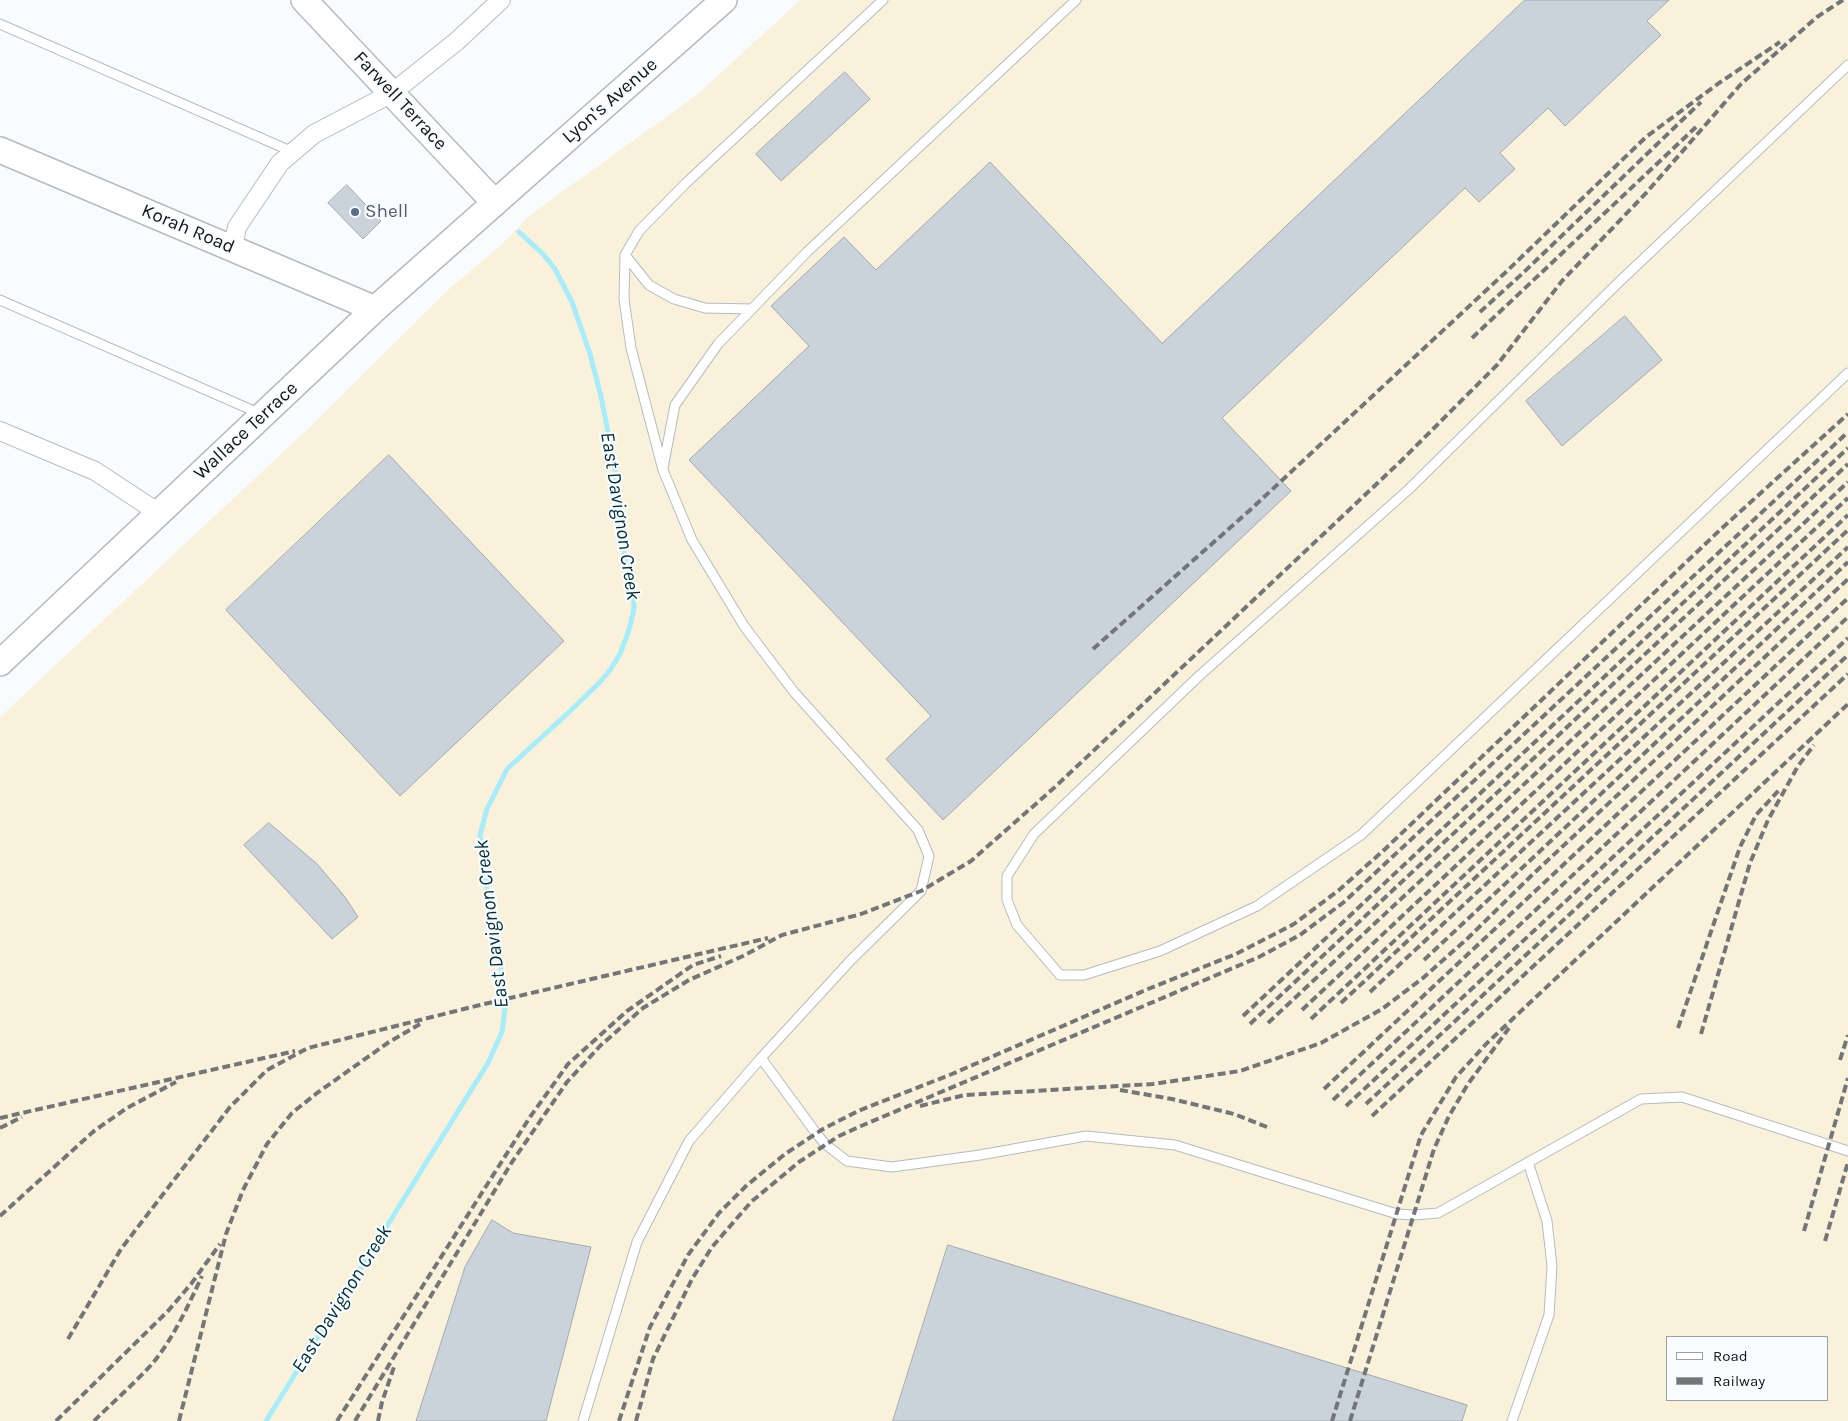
<!DOCTYPE html>
<html>
<head>
<meta charset="utf-8">
<style>
	body { margin:0 }
	#map { position:relative; width:1848px; height:1421px; overflow:hidden; background:#f8fcff; font-family:Karla,sans-serif }
	canvas { display:block }
	.legend { position:absolute; left:1666px; top:1336px; width:162px; height:65px; box-sizing:border-box; background:#f8fcff; border:1px solid #9ca0a3; margin:0; padding:6px 9px; list-style:none; font-size:15px; color:#131618 }
	.legend li { display:flex; align-items:center; gap:10px; height:25px }
	.legend b { width:25px; border:1px solid #9ca0a3 }
</style>
</head>
<body>
<div id="map">
<canvas width="1848" height="1421"></canvas>
<ul class="legend">
<li><b style="height:6px;background:#fff"></b>Road</li>
<li><b style="height:6px;background:#727678"></b>Railway</li>
</ul>
</div>
<script>
const g = document.querySelector('canvas').getContext('2d');
g.lineJoin = 'round';
function fill(path, color) {
  g.fillStyle = color;
  g.fill(path, 'evenodd');
}
function trace(path, color, width, dash) {
  g.strokeStyle = color;
  g.lineWidth = width;
  g.lineCap = dash ? 'butt' : 'round';
  g.setLineDash(dash || []);
  g.stroke(path);
}
function drawText(font, color, halo, rows, align = 'center') {
  g.font = font + ' Karla,sans-serif';
  g.lineWidth = 4.5;
  g.setLineDash([]);
  g.textBaseline = 'middle';
  g.strokeStyle = halo;
  g.fillStyle = color;
  for (const [text, x, y, turn = 0] of rows) {
    g.save();
    g.translate(x, y);
    g.rotate((+turn || 0) * Math.PI / 180);
    g.textAlign = isNaN(turn) ? turn : align;
    if (halo) g.strokeText(text, 0, 0);
    g.fillText(text, 0, 0);
    g.restore();
  }
}
fill(new Path2D(`
	M800,0h1048v1421h-1848v-704l314,-294 135,-134 51,-43 30,-31 168,-121zM1667,1337h160v63h-160z`), '#faf1db');
trace(new Path2D(`
	M266,1421l222,-358 14,-31 3,-24 -5,-51 -11,-54 -9,-68 7,-26 20,-40 61,-56 31,-30 11,-13 10,-16 9,-24 5,-22 -1,-24 -8,-25 -10,-90 -14,-73 -11,-42 -18,-52 -17,-33 -12,-15 -24,-22`), '#a6ecfa', 5);
const building = new Path2D(`
	M1525,0h144l-22,21 14,14 -96,91 -17,-18 -48,45 15,16 -36,33 -14,-14 -243,230 69,73 -348,329 -57,-61 45,-43 -242,-256 120,-114 -38,-40 73,-69 32,33 114,-108 172,181z
	M845,72l25,27 -89,82 -25,-27z
	M347,185l34,36 -18,18 -35,-36z
	M1625,316l37,44 -100,86 -36,-45z
	M389,455l175,186 -164,155 -174,-186z
	M269,823l48,41 28,33 13,20 -26,22 -88,-94z
	M492,1220l21,13 78,14 -45,174h-130l49,-154z
	M948,1245l519,160 -5,16h-569z`);
fill(building, '#cad3d9');
trace(building, '#a2aab1', 1);
const lane = new Path2D(`
	M0,24l293,128
	M1848,65l-230,218 -210,207 -209,186 -165,158 -27,42v24l10,25 43,50h24l76,-24 97,-45 104,-71 487,-462
	M625,255l24,30 25,14 31,9 47,1
	M0,300l261,114
	M663,468l12,-63 43,-61 89,-92 269,-252
	M761,1058l55,75 9,11 22,17 45,6 88,-12 106,-19 89,9 222,69 17,1 24,-2 203,-114 41,-2 166,54
	M583,1421l54,-179 52,-101 72,-83 90,-98 70,-69 8,-35 -11,-26 -124,-138 -50,-66 -52,-86 -29,-70 -32,-122 -7,-49 1,-44 14,-24 47,-48 197,-183
	M1512,1421l37,-106 3,-49 -5,-45 -19,-59`);
const street = new Path2D(`
	M233,248l4,-21 43,-64 34,-29 78,-41 65,-52 44,-41
	M0,431l95,40 64,42`);
const secondary = new Path2D(`
	M304,0l191,203
	M0,150l375,159
	M0,663l375,-354 349,-309`);
trace(lane, '#b3bcc2', 11);
trace(street, '#b3bcc2', 20);
trace(secondary, '#b3bcc2', 28);
trace(lane, '#fff', 9);
trace(street, '#fff', 18);
trace(secondary, '#fff', 25);
trace(new Path2D(`
	M1480,312l43,-39 178,-171
	M1472,338l224,-211
	M1093,649l156,-138 258,-240 139,-134 73,-54 61,-41
	M1424,960l424,-398
	M1370,992l478,-445
	M1341,1003l507,-473
	M1302,1010l546,-512
	M1243,1016l605,-568
	M1311,1019l537,-504
	M1268,1023l580,-541
	M1250,1024l598,-560
	M1678,1028l62,-181 16,-32 24,-26
	M1701,1034l49,-171 18,-43 30,-54 16,-21
	M1840,1060l8,-25
	M1324,1089l524,-491
	M1120,1090l52,9 62,15 33,13
	M1333,1100l515,-483
	M1366,1104l482,-449
	M920,1106l45,-11 188,-11 87,-13 81,-28 61,-34 41,-31 45,-40 63,-62 317,-297
	M1346,1106l502,-468
	M1372,1116l476,-442
	M0,1118l295,-67
	M0,1128l22,-11
	M0,1216l94,-85 33,-23 49,-26
	M1804,1231l44,-153
	M1825,1241l23,-79
	M68,1339l53,-90 109,-142 37,-37 41,-22 172,-43 288,-67
	M56,1421l112,-110 23,-27 29,-40
	M94,1421c19,-19 40,-37 58,-57 21,-25 36,-58 50,-88
	M179,1421l47,-187 17,-44 24,-46 25,-31 25,-20 72,-51 31,-18
	M337,1421l193,-304 38,-53 59,-53 66,-46 28,-9
	M355,1421l157,-259 55,-80 33,-36 43,-38 46,-28 54,-24 39,-21 79,-21 60,-23 50,-30 84,-74 346,-326 96,-96 65,-84 85,-89 94,-108 76,-67 26,-17
	M378,1421l4,-19 13,-38
	M619,1421l31,-94 38,-72 31,-42 27,-27 39,-32 38,-25 35,-18 94,-37 196,-85 88,-35 58,-30 45,-34 44,-39 338,-322 127,-115
	M636,1421l17,-62 39,-80 20,-32 39,-45 48,-40 40,-26 22,-10 398,-169 41,-22 44,-33 504,-470
	M1332,1421l89,-286 35,-58 31,-34 361,-339
	M1350,1421l84,-272 15,-33 19,-32 41,-56`), '#727678', 4, [8, 4]);
for (const [x, y, r, color] of [
	[355,212,5,"#5c6f8a"]
]) {
  const dot = new Path2D();
  dot.arc(x, y, r, 0, 2 * Math.PI);
  g.fillStyle = color;
  g.fill(dot);
  trace(dot, '#f8fcff', 2);
}
drawText('19px', '#131618', '#f8fcff', [
	["Farwell Terrace",400,101,47],
	["Lyon's Avenue",610,101,-41],
	["Korah Road",188,229,23],
	["Wallace Terrace",246,431,-43]
]);
drawText('19px', '#4e5e75', '#f8fcff', [
	["Shell",365,212]
], 'left');
drawText('italic 20px', '#012f37', '#f8fcff', [
	["East Davignon Creek",620,516,81],
	["East Davignon Creek",492,924,-97],
	["East Davignon Creek",342,1299,-58]
]);
</script>
</body>
</html>
